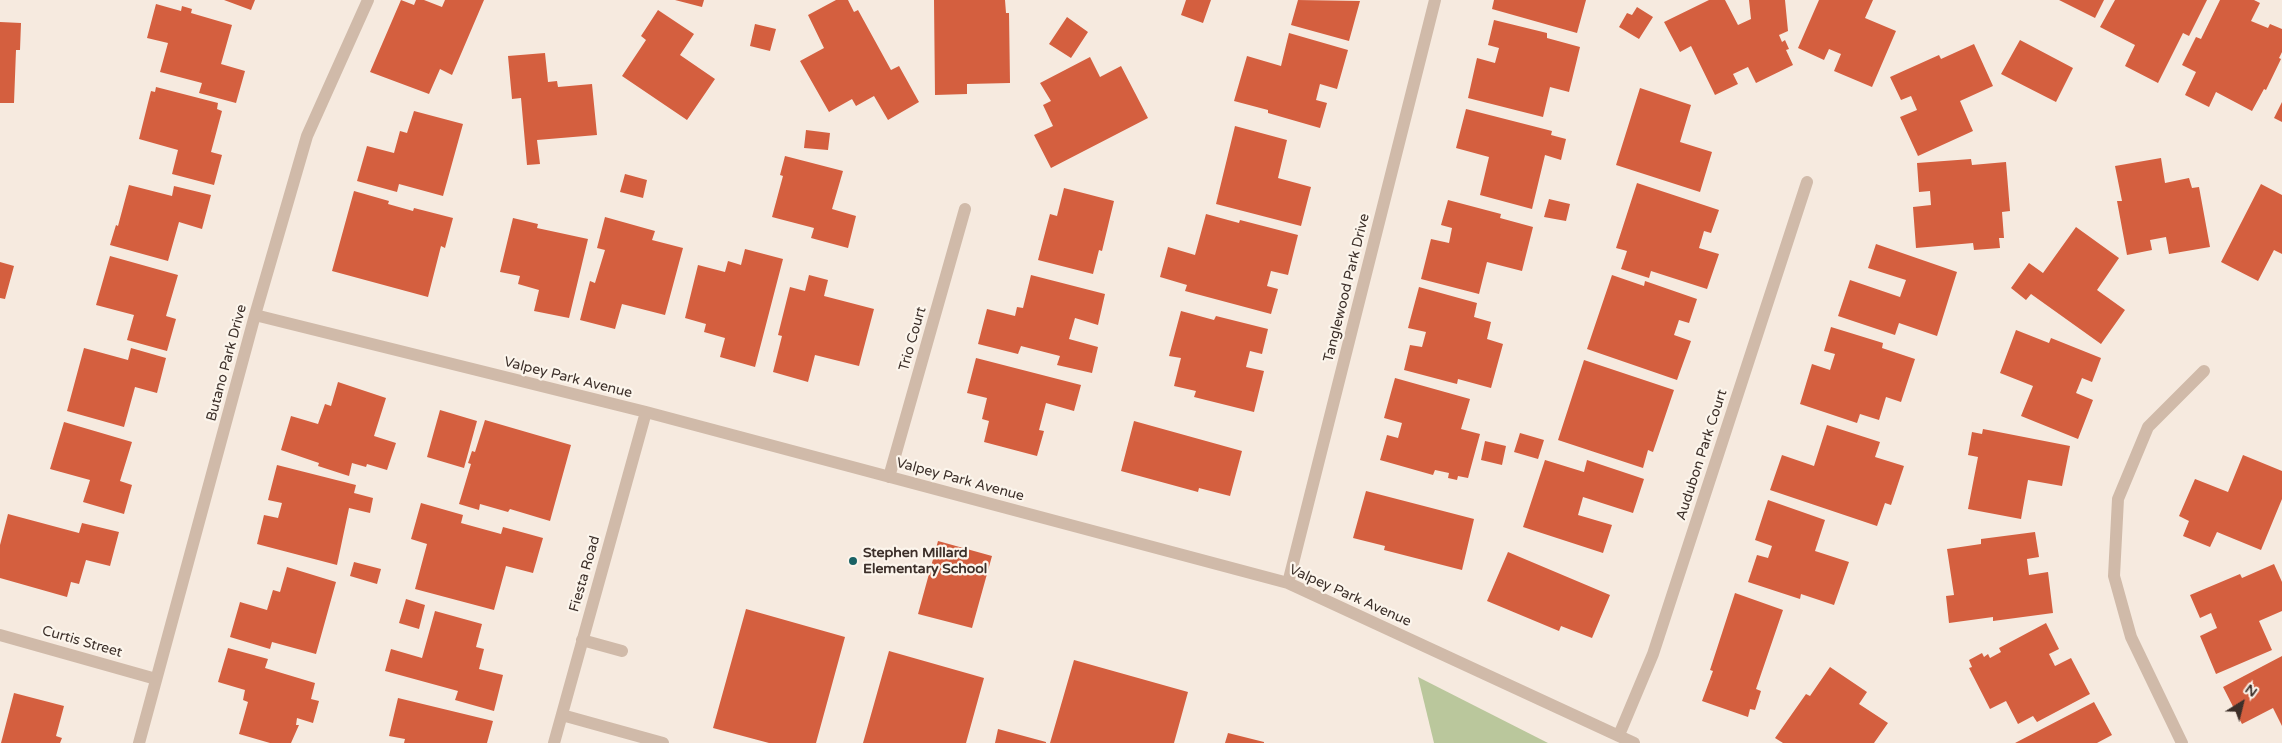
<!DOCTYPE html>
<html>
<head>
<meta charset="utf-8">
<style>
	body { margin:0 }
	#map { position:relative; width:2282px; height:743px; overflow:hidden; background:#f6eadf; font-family:"Varela Round",sans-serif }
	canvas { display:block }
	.north { position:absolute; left:2217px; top:678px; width:50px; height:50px; -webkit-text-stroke:4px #fcf5ec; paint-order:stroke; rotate:36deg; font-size:14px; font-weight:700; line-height:20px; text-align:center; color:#3c2f29 }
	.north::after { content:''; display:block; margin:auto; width:18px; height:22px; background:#3c2f29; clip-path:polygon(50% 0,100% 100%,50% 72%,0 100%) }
</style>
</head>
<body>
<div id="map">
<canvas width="2282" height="743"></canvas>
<div class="north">N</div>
</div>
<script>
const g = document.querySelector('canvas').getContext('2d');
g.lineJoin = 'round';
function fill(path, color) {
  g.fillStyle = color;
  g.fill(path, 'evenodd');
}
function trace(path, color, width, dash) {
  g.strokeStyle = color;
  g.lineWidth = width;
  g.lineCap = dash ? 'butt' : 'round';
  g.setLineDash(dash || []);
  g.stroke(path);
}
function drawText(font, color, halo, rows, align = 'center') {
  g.font = font + ' "Varela Round",sans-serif';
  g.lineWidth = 4.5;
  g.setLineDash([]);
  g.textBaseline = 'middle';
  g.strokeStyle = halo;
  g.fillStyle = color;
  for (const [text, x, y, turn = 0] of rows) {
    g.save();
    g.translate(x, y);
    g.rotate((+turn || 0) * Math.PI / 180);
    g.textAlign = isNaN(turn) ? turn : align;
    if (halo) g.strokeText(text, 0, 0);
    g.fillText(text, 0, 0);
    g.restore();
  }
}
fill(new Path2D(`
	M1418,677l130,66h-114z`), '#bac79c');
fill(new Path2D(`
	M224,0h31l-4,10z
	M401,0l13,5 2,-5h8l18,7 3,-7h39l-32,75 -12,-6 -11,25 -59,-22z
	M675,0h29l-2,7z
	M836,0h12l6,12 4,-2 33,60 8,-4 20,36 -31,18 -14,-24 -18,10 -4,-7 -23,13 -29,-51 24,-13 -16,-33z
	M934,0h71l1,13h3l1,70 -43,1v10l-32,1z
	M1186,0h25l-8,23 -22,-8z
	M1298,0l62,1 -11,40 -58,-16z
	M1494,0h92l-9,33 -85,-24z
	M1709,0h16l13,25 13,-6 -2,-19h36l3,31 -9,4 3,7 3,-2 4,9 -3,1 7,15 -37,18 -8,-16 -15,7 5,10 -23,11 -24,-49 -11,6 -16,-30z
	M1819,0h54l-8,18 31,13 -24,56 -38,-16 7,-17 -12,-5 -5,11 -26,-12z
	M2059,0h45l-9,18z
	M2115,0h92l-18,36 -6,-3 -25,50 -33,-17 10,-21 -35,-18z
	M2220,0h34l6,3 -9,18 17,7 2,-4 12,5v23l-3,6 2,1 -15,31 -2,-1 -12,22 -36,-19 -7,15 -24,-12 11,-23 -14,-7 14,-28 5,2z
	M156,4l25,7 1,-5 10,3 -1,4 41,12 -11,39 24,7 -9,32 -37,-10 3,-10 -42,-11 8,-29 -21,-5z
	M1637,7l16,10 -14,22 -20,-12 8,-14 5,2z
	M658,10l36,24 -14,21 35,24 -28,41 -65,-44 24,-36 -5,-4z
	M1067,17l21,15 -17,26 -22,-14z
	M1494,20l53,13v5l33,9 -11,45 -19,-5 -7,30 -75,-19 9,-40 18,5 4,-15 -11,-3z
	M0,22l21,1 -1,27h-4l-2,53h-14z
	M755,24l21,5 -6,22 -20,-5z
	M1289,33l59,17 -11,39 -17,-5 -4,16 11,3 -7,25 -52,-15v-3l-34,-9 13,-45 34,10z
	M2020,40l53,28 -17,34 -55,-28z
	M1974,44l19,42 -33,15 13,30 -55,25 -18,-39 17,-7 -6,-14 -10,4 -11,-23 49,-22 2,4z
	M545,53l3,29 9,-1 1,6 34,-3 5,51 -60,5 3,24 -13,1 -6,-67 -9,1 -4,-43z
	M1090,57l10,20 21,-11 27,52 -97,50 -17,-33 19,-9 -10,-21 8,-4 -11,-18z
	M156,87l62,16 -1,6 5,2 -11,41 11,3 -8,30 -42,-11 6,-24 -39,-11 12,-48 4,1z
	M1640,88l51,17 -11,37 32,10 -12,40 -84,-27z
	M2282,102v20l-8,-4z
	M1466,109l86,22 -1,4 15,4 -5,21 -16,-5 -13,54 -52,-14 9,-38 -33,-9z
	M414,111l49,13 -20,72 -44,-12 -2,8 -40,-11 10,-35 27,7 6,-22 7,2z
	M1235,126l52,14 -9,38 33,9 -10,39 -85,-22z
	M806,130l24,3 -2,17 -24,-2z
	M785,156l58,15 -11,38 24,7 -8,32 -37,-10 3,-10 -42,-11 11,-41 -3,-1z
	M2161,158l4,25 24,-5 3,10 7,-1 11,60 -41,7 -3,-17 -16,3 2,10 -25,5 -10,-54h5l-7,-35z
	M1971,159l1,6 34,-3 4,49 -8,1 2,26h-5l1,10 -26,2 -1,-7 -57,5 -3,-41 18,-2 -1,-14 -11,1 -2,-29z
	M625,174l22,6 -4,18 -23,-6z
	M1637,183l82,27 -8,23 -7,-2 -5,17 20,6 -12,35 -56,-18 -2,7 -28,-9 6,-18 -11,-3z
	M2261,184l21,11v59l-8,-4 -16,31 -37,-19z
	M129,185l43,11 2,-10 37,9 -9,34 -23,-7 -11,39 -58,-16 6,-20 2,1z
	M1064,188l50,13 -12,50 -3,-1 -6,24 -55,-14 12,-46 7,2z
	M354,191l35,10 -1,3 25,7 1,-3 39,10 -8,30 -4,-2 -13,51 -96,-26z
	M1549,199l21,5 -4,17 -22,-4z
	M1448,200l53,14 -1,4 33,9 -11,44 -35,-9 -8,32 -58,-15 10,-40 18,4 3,-15 -11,-3z
	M1206,214l33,9 1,-3 58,15 -10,40 -17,-4 -4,15 11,3 -7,25 -86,-23 2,-6 -27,-8 8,-30 27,8z
	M605,217l50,14 -3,9 31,8 -18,67 -43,-11 -7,25 -35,-9 10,-39 5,2 10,-33 -8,-2z
	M513,218l25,6 -1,4 51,11 -19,79 -35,-7 5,-21 -21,-6 2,-8 -20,-4z
	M2076,227l43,31 -22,32 28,20 -24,34 -70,-50 -5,6 -15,-12 18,-25 14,10z
	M1876,244l81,28 -20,64 -38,-13 -4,12 -57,-19 12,-36 50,17 6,-17 -38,-12z
	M745,249l38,10 -28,108 -35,-10 5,-19 -21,-6 2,-8 -21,-6 13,-53 27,7 3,-11 13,4z
	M110,256l68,19 -12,41 10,3 -9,32 -40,-11 7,-25 -38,-10z
	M0,262l14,4 -9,33 -5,-1z
	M809,275l19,5 -4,16 50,13 -15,57 -44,-11 -7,27 -35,-10 9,-36 -4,-1 12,-48 15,4z
	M1031,275l74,19 -7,31 -23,-7 -6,21 29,8 -6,26 -35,-8 3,-9 -39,-10 -3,8 -40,-10 9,-35 28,7 2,-9 6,1z
	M1612,275l32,11 1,-5 52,18 -8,24 -10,-3 -5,15 17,6 -14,39 -90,-31z
	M1419,287l58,16 -3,14 17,5 -4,17 16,5 -12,44 -33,-9 -1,5 -53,-14 6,-25 12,2 4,-15 -18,-4z
	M1181,311l33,9 2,-4 52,13 -6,25 -12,-3 -4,16 18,4 -10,41 -60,-15 2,-6 -22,-5 7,-28 -12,-2z
	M1831,327l52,16 -1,5 33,11 -14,43 -15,-5 -7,23 -19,-6 -3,9 -57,-19 12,-40 18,6 5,-16 -11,-3z
	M2016,330l33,13 2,-5 50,20 -9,24 -10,-4 -6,15 17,7 -15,39 -57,-23 12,-30 -33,-13z
	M84,348l44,12 3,-12 35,10 -9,35 -22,-6 -11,40 -57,-16z
	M976,358l105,27 -7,26 -28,-8 -7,27 5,1 -7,25 -53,-14 5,-21 -7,-2 5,-21 -20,-5z
	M1584,360l90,30 -21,62 -5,-2 -5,18 -85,-28z
	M1395,378l75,21 -9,30 19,5 -12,44 -10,-2 -1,4 -9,-2 1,-5 -14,-3 -2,5 -53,-15 7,-25 11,3 4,-15 -18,-5z
	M338,382l48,16 -12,38 22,7 -9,27 -20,-6 -1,3 -14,-4 -3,13 -31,-10 1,-3 -38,-13 10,-34 27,8 7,-20 6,2z
	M440,410l37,11 -13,47 -37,-11z
	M485,420l86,25 -21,76 -40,-12 -2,3 -28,-8 -1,6 -20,-6 12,-40 -3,-1 4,-12 3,1z
	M1134,421l108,30 -12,45 -31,-8 -1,4 -77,-21z
	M64,422l68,20 -12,39 12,4 -8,29 -41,-12 7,-22 -40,-11z
	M1827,425l53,17 -5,15 29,9 -13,39 -6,-2 -8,23 -107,-36 12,-35 32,11z
	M1983,429l87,17 -8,40 -34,-6 -7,39 -53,-10 10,-52 -10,-2 4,-23 10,2z
	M1520,433l24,7 -6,19 -24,-7z
	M1485,441l21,5 -4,19 -21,-5z
	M2243,455l39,16v28l-21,51 -44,-18 -7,15 -27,-11 6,-15 -10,-5 16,-37 33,13z
	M1545,460l39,12 3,-12 57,19 -11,34 -50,-16 -5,18 34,10 -9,28 -80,-26z
	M277,465l79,20 -2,8 19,5 -3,15 -21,-5 -12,57 -80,-21 7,-29 14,3 4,-15 -14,-3z
	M1366,491l108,28 -12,51 -78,-20 1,-4 -32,-8z
	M1768,500l57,20 -10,31 34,11 -15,43 -33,-11 -1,5 -52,-17 9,-27 11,3 4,-12 -17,-6z
	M421,503l42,12 -2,8 40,11 2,-7 40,11 -10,35 -27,-7 -12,44 -79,-21 12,-45 -16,-5z
	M8,514l71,19 3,-10 37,9 -9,34 -24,-6 -7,24 -8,-2 -4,15 -67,-19v-33z
	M2035,532l4,25 -12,2 2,16 19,-3 5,41 -60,8v-4l-44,6 -3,-27 8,-1 -7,-46 34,-5v-5z
	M938,541l54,15 -20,72 -54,-14z
	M1508,552l102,43 -18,43 -31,-12 -2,5 -72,-30z
	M354,562l27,7 -4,15 -27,-8z
	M2274,564l8,18v29l-23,10 13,29 -56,24 -16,-38 17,-8 -6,-15 -11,5 -10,-23 50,-21 2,4z
	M287,567l49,15 -20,72 -44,-12 -2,7 -40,-12 10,-35 27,8 6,-20 7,2z
	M1735,593l48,17 -27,79 5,2 -6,19 -5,-1 -2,8 -46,-16 11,-30 -3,-1z
	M406,599l19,6 -6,24 -20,-6z
	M746,609l99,28 -29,106h-47l-56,-15z
	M435,611l47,13 -6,23 8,2 -5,20 24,6 -9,36 -39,-11 3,-9 -73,-20 6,-22 31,9z
	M2046,623l13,26 -10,5 6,12 16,-8 19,36 -53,28 -4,-6 -15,8 -12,-23 -16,8 -21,-41 3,-1 -3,-7 13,-7 2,4 4,-3 2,4 11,-6 -2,-4z
	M228,648l40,11 -3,9 50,15 -4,16 8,2 -6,22 -16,-5 -1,7h3l-8,18h-21l-31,-9 9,-32 -5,-2 2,-10 -27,-8z
	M889,651l95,27 -18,65h-103z
	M2282,656v70l-9,-18 -31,16 -19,-37z
	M1074,660l114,32 -14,51h-124z
	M1830,667l37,25 -8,12 29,19 -14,20h-91l-8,-5 31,-44 4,2z
	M14,693l50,13 -8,30 6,2 -2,5h-59z
	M398,698l95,23 -6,22h-83l1,-4 -16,-3z
	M2094,702l18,33 -15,8h-82z
	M998,729l48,13v1h-51z
	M1228,733l36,9v1h-39z`), '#d45f3f');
trace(new Path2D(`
	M255,315l391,97 642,171 346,160
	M889,477l76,-268
	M1288,583l147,-583
	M0,635l156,44
	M582,640l40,11
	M562,715l101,28
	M1619,735l34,-81 154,-472
	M139,743l116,-428 52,-179 61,-136
	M554,743l92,-331
	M2182,743l-51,-106 -17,-61 4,-77 30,-72 56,-56`), '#d0baa9', 12);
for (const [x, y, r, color] of [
	[853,561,5,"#196164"]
]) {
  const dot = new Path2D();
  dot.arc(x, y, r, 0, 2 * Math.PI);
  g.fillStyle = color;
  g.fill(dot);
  trace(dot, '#fcf5ec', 2);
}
drawText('14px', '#3c2f29', '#fcf5ec', [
	["Tanglewood Park Drive",1347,288,-76],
	["Trio Court",913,339,-74],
	["Butano Park Drive",227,363,-75],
	["Valpey Park Avenue",568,378,14],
	["Audubon Park Court",1702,455,-72],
	["Valpey Park Avenue",960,480,15],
	["Fiesta Road",585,574,-74],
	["Valpey Park Avenue",1350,596,24],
	["Curtis Street",82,642,16]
]);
drawText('bold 14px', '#3c2f29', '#fcf5ec', [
	["Stephen Millard",863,553],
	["Elementary School",863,569]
], 'left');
</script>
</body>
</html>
